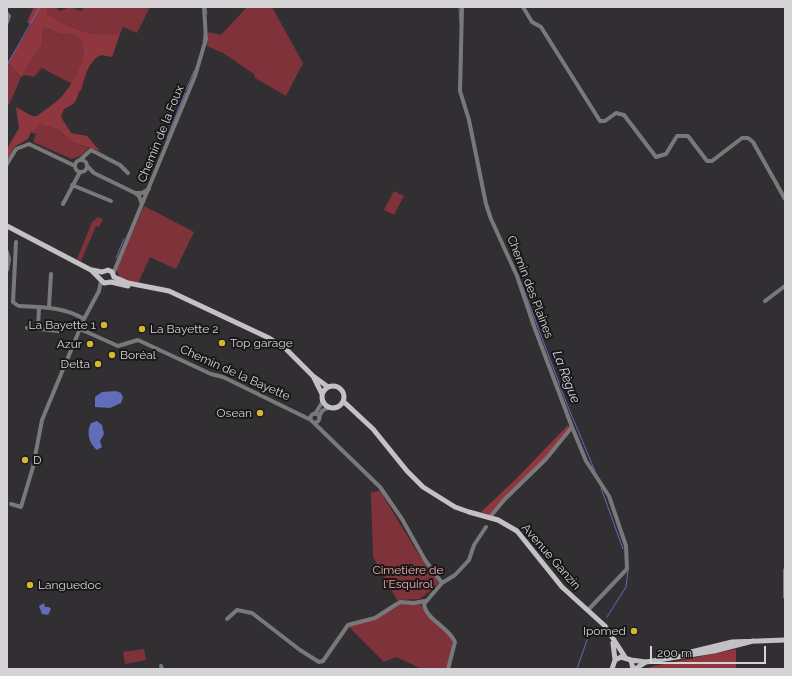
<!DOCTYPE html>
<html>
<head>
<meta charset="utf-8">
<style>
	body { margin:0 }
	#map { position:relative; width:792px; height:676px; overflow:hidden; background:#322f32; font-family:Raleway,sans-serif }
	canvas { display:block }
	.frame { position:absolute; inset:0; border:8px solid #d5d3d5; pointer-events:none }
	.scale { position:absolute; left:650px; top:646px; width:116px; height:18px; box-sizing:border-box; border:2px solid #d5d3d5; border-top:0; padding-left:5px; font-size:12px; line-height:14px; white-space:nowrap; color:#d5d3d5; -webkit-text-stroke:3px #191819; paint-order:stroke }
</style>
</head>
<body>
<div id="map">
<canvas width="792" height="676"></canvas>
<div class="frame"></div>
<div class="scale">200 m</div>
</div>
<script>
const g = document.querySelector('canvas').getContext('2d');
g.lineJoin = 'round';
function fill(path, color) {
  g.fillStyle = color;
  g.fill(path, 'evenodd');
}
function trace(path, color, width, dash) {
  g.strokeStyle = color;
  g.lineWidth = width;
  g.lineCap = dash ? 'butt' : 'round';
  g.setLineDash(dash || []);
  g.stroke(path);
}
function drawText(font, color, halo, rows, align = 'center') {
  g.font = font + ' Raleway,sans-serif';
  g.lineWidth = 4;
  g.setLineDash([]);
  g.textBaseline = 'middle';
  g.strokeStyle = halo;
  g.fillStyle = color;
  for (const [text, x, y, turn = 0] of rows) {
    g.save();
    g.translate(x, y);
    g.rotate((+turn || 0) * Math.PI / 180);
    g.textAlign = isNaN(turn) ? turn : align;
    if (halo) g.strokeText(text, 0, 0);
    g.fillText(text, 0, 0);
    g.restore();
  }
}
fill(new Path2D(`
	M48,7h8l3,4 11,-4 11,4 4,-4h65l-13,26 -14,-6 -3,7c-30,2 -49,-4 -73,-21z
	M247,7h25l31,56 -17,33 -31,-18 -1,-4 -31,-21 -16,-7 1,-14 13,3z
	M43,27c6,2 14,7 21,7 4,0 8,-1 12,2 17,12 2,35 -4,48l-30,-16 -8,9 -8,-2 -5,2 -12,28 -2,-1v-39l1,-2 13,14 21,-32z
	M39,124l20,6 13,12 17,6 -7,7 -10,4 -39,-17 3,-8 -3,-1z
	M394,191l10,5 -10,19 -10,-5z
	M144,206l50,26 -18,37 -26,-12 -12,26 -18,-5 -4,-9z
	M98,217l5,2 -4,8 -3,-1 -15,35 -4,-2 15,-37z
	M380,491l39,64 20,28 -19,16 -23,1 -24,-43 -2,-65z
	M423,600l-3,4 3,4 27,28 3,7 -7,26h-24l-26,-12 -12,5 -34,-34 1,-6 25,-6 18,-12z
	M144,649l2,11 -21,4 -2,-12z`), '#80323a');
fill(new Path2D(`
	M34,7h14l-1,6c24,17 43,23 73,21l-8,23 -11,-2c-13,6 -16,22 -20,35l-2,2c-3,10 -5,13 -15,17l-3,8 10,16 16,3 13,15 -28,-9 -13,-12 -20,-6 -6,9 -2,-1 -3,7 -14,8 -7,14v-12l12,-21 -3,-21 16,9h5c8,-6 19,-13 26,-21 10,-12 32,-47 13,-59 -5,-3 -8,-2 -12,-2 -7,0 -14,-5 -21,-7l-1,18 -21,32 -13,-14 23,-38 -4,-3z
	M568,425l4,5c-24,31 -54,56 -80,86l-11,-4 35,-33z
	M736,649v20h-92l10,-3z`), '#8f363f');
fill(new Path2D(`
	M116,391l5,2 2,4 -2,6 -11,5 -15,-1v-10l7,-5z
	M97,421l5,4 2,9 -4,7 2,6 -5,3c-8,-6 -11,-18 -6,-27z
	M44,603l1,4h4l2,2 -3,6 -6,-1 -3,-8z`), '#616cba');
trace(new Path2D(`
	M202,7v1
	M206,7l1,7
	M459,7l1,16
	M203,41l1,-7
	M7,65l33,-58
	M186,90l8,-19
	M167,138l18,-45
	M116,258l8,-19
	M521,282l45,120 29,69
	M601,488l22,61
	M607,617l19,-30 2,-16
	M577,669l10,-29 4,-8`), '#616cba', 1);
trace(new Path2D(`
	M462,7l-2,84 9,29 17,84 5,15 26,57 18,53 37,98 -26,32 -41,40 -15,18
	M523,7l9,15 9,5 59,94h5l11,-8 8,2 32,42 10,-3 11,-18h11l19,25h5l30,-23h6l5,4 32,57
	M7,14l2,2 -2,6
	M80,160l11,-10 29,15 8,8
	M75 166a6 6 0 1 1 12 0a6 6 0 1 1-12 0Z
	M7,164l9,-15 13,-5 46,22
	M87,166l7,7 41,20 4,3 3,8
	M72,185l39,16
	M135,193h7l7,-4
	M63,204l17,-32
	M16,242l-3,60 4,3
	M7,252l2,7 -2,11
	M113,274l82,-198 11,-37 -2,-32
	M765,301l20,-15
	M19,306c23,1 45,1 65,13
	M39,307l-1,22 21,2
	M49,307l2,-33
	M27,328l11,1
	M80,329l38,17 20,-6 73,34 12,3 88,43
	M310.5 418a4.5 4.5 0 1 1 9 0a4.5 4.5 0 1 1-9 0Z
	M315,414l8,-13
	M319,417l3,-6 7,-4
	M313,422l67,65 22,32 23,41 17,23
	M572,427l14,34 23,35 17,50 1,23 -39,41
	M11,504l10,3 12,-40 9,-47 42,-101 15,-28 2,-10
	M785,570v27
	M227,619l10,-9 15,3 48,37 19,12 4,-1 25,-36 27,-7 25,-16 14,1 11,-2
	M161,666l1,3
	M448,669l7,-27c-6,-15 -29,-22 -31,-38l18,-21 13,-8 14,-15 5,-15 12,-18`), '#79797b', 4);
trace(new Path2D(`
	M7,226l84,44 13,13 7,-1 17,4
	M92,270l10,2 6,-2 4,2 2,5
	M114,277l14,6 41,8 100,47 16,10 28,28 15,11
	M314,378l8,16
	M322 397a11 11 0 1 1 22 0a11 11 0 1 1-22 0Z
	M343,401l30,28 34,42 16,16 32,20 14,5 29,8 19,11 45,56 43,39 20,31
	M613,643l2,17
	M691,652l41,-10 53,-2
	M631,660l15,2 68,-11 39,-10
	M612,669l3,-9 6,-3 10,3 2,9
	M635,669l11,-7`), '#c3c1c5', 5);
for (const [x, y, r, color] of [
	[104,325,4,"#d7b434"],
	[142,329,4,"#d7b434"],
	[222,343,4,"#d7b434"],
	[90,344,4,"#d7b434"],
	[112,355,4,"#d7b434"],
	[98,364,4,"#d7b434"],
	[260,413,4,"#d7b434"],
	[25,460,4,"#d7b434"],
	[30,585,4,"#d7b434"],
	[634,631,4,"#d7b434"]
]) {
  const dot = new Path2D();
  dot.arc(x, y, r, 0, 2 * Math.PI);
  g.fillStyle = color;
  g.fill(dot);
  trace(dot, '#191819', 1.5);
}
drawText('12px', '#d5d3d5', '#191819', [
	["Chemin de la Foux",161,134,-68],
	["Chemin des Plaines",530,287,69],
	["Chemin de la Bayette",235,373,24],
	["Avenue Ganzin",551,557,49]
]);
drawText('12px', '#d5d3d5', '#191819', [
	["La Bayette 1",96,325],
	["La Bayette 2",150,329,"left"],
	["Top garage",230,343,"left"],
	["Azur",82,344],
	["Boréal",120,355,"left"],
	["Delta",90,364],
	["Osean",252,413],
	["D",33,460,"left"],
	["Languedoc",38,585,"left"],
	["Ipomed",626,631]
], 'right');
drawText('12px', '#f7aaac', '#191819', [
	["Cimetière de",408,570],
	["l'Esquirol",408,584]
]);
drawText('italic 13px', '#d1d6ec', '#191819', [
	["La Règue",566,377,69]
]);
</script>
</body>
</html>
